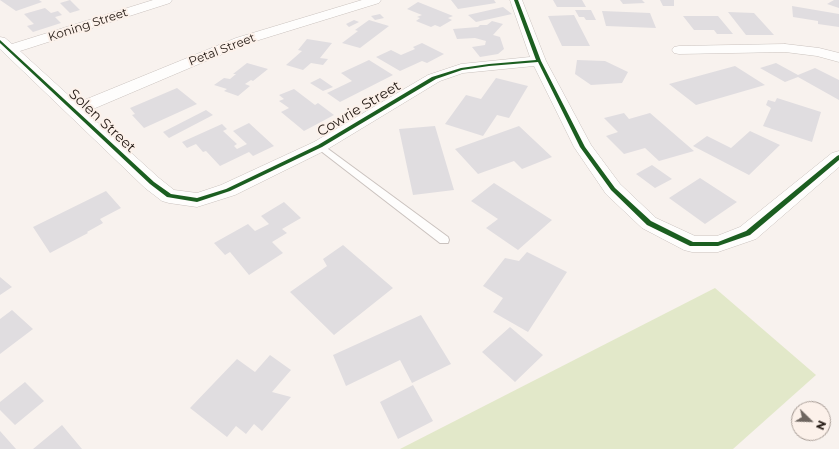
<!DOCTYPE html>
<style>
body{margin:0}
#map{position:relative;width:839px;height:449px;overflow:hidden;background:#f8f2ee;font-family:Montserrat,sans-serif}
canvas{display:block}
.north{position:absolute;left:791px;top:401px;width:40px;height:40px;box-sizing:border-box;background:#fcf1ea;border:1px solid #a69b94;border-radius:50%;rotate:113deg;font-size:11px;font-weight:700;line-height:16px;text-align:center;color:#241a14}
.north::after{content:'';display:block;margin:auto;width:14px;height:18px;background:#6e6660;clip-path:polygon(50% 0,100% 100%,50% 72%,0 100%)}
</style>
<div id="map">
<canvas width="839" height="449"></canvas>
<div class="north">N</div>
</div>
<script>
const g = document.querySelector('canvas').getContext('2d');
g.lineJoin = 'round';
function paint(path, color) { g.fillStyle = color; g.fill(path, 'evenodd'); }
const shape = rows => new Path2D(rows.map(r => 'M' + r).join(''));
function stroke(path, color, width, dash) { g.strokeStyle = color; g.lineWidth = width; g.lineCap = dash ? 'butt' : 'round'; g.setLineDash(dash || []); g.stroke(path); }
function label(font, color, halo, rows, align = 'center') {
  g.font = font + ' Montserrat,sans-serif'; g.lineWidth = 4; g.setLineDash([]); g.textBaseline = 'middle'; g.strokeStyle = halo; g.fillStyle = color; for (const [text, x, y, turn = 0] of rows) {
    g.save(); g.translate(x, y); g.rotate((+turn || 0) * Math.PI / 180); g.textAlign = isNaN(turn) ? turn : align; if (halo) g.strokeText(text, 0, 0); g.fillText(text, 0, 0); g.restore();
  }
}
const green = shape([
 [715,288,816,375,733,449,400,449]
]);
const building = shape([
 [0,0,39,0,42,2,16,11],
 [70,0,80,10,70,13,60,3],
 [451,0,494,0,496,3,458,9],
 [553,0,582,0,586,7,557,7],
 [620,0,642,0,645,3,623,4],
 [660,0,674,0,674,6,663,6],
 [834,0,839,0,839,8,827,4],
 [418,2,453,16,448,18,452,20,440,27,435,25,431,27,416,21,420,18,417,17,422,15,407,9],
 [792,6,839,14,839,27,818,24,818,21,793,17],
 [503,7,512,14,476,22,468,15],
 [45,8,51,13,58,11,62,15,55,17,61,23,33,32,27,26,34,24,24,14],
 [575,10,591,10,596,20,586,20,584,17,579,17],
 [602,11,650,13,656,28,606,26],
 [728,12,754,13,774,35,746,35],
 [380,14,384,18,375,20,371,16],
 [574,15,590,46,562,46,548,16],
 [683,16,718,16,733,34,717,34,714,30,694,30],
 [354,20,359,22,349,27,346,24],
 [369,20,389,26,360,48,342,43,358,31,355,30],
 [492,21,503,24,493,35,500,37,504,49,498,54,480,57,472,47,485,45,486,41,475,38,457,39,453,29,478,27,480,25,487,25],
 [307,39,332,43,320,58,328,59,323,65,311,63,303,70,286,65,302,51,298,50],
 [422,43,444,54,427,63,422,61,400,71,376,57,391,50,401,55,415,49,413,47],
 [369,60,393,75,340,102,327,93,352,81,341,73],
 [577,60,605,61,628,72,622,83,591,85,575,74],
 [247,63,268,69,253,81,251,80,245,84,250,86,238,96,224,91,227,89,214,85,224,78,230,79,236,74,233,74],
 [776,63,798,75,815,68,839,80,839,100,798,77,785,82,760,68],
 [735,66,765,85,696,105,669,84],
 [320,78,333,87,323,91,310,83],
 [496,78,528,86,509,118,497,115,483,136,445,124,466,95,481,99],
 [177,88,197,104,144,128,132,115,135,114,130,108],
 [294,89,315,105,318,103,334,115,304,131,281,112,289,108,279,101,284,99,279,95],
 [777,98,821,112,812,142,763,126,771,108,766,105,768,100,775,102],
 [206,110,213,115,169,138,163,132],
 [624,113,629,119,650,113,694,151,659,161,645,148,624,154,606,136,618,132,604,118],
 [249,123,274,146,253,156,249,152,220,166,206,151,203,152,196,144,187,148,182,142,222,124,227,129,223,131,237,144,234,146,237,149,247,144,233,131],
 [435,126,454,190,413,195,399,129],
 [519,126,552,157,522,169,514,161,478,174,455,149],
 [750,131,780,145,749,175,693,146,707,136,731,148],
 [652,165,672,179,655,188,636,174],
 [700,178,737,202,705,224,669,198],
 [494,183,552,220,518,250,486,228,498,219,471,201],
 [106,191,121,208,100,219,103,223,87,232,88,233,50,253,33,227],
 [284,202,301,218,282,229,287,233,272,242,283,253,249,275,230,252,225,255,214,243,248,224,255,231,269,224,261,216],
 [343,245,393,288,334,335,290,292,327,266,323,259],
 [527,252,567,272,528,332,493,312,503,298,483,286,505,258,519,261],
 [0,277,12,287,0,295],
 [12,310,33,329,0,354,0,319],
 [421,315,451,364,412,383,400,360,346,386,333,355],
 [510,327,543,355,515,382,482,352],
 [270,355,291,370,272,392,291,397,262,431,254,424,246,434,236,426,227,437,190,408,237,359,255,372],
 [25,382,44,401,15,425,0,410,0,402],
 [413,385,433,421,398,439,380,402],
 [62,425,82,449,33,449],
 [0,431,16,449,0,449]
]);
const service = shape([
 [320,143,448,237,449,240,448,243,440,243,317,148,316,146,320,143]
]);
const minor = shape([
 [153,0,172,0,170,3,20,51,77,103,236,38,362,0,381,0,379,3,246,44,86,112,159,178,174,190,197,193,221,185,314,142,428,75,461,64,530,57,510,0,522,0,546,61,591,145,620,184,656,218,695,236,717,236,740,227,832,153,839,151,839,167,756,239,718,252,692,252,684,250,642,228,606,194,574,147,534,66,463,73,440,81,326,150,235,195,197,207,169,203,162,201,145,188,0,49,0,37,5,38,12,44,153,0],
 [785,44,819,48,839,53,839,62,817,56,785,52,679,54,674,53,672,50,674,47,679,46,785,44]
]);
const cycleway = shape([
 [514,0,518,0,541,61,585,147,615,188,651,221,693,242,718,242,746,231,837,156,839,155,839,160,750,235,718,246,690,246,647,225,611,190,580,147,538,62,489,66,462,70,436,79,322,147,230,191,197,202,167,197,150,184,0,43,0,40,154,182,171,194,197,198,226,189,318,145,432,77,461,68,489,64,536,60,514,0]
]);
const farStreetnames = [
 ["Koning Street",88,25,-18],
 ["Petal Street",222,50,-21]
];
const streetNames = [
 ["Cowrie Street",359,109,-31],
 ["Solen Street",102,121,43]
];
paint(green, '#e2e8c9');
paint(building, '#e0dde0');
stroke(service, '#cac2be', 2);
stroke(minor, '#cac2be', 1);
paint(service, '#fefdfc');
paint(minor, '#fefdfc');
paint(cycleway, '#1b5e20');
label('12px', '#241a14', '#fcf1ea', farStreetnames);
label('14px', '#241a14', '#fcf1ea', streetNames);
</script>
